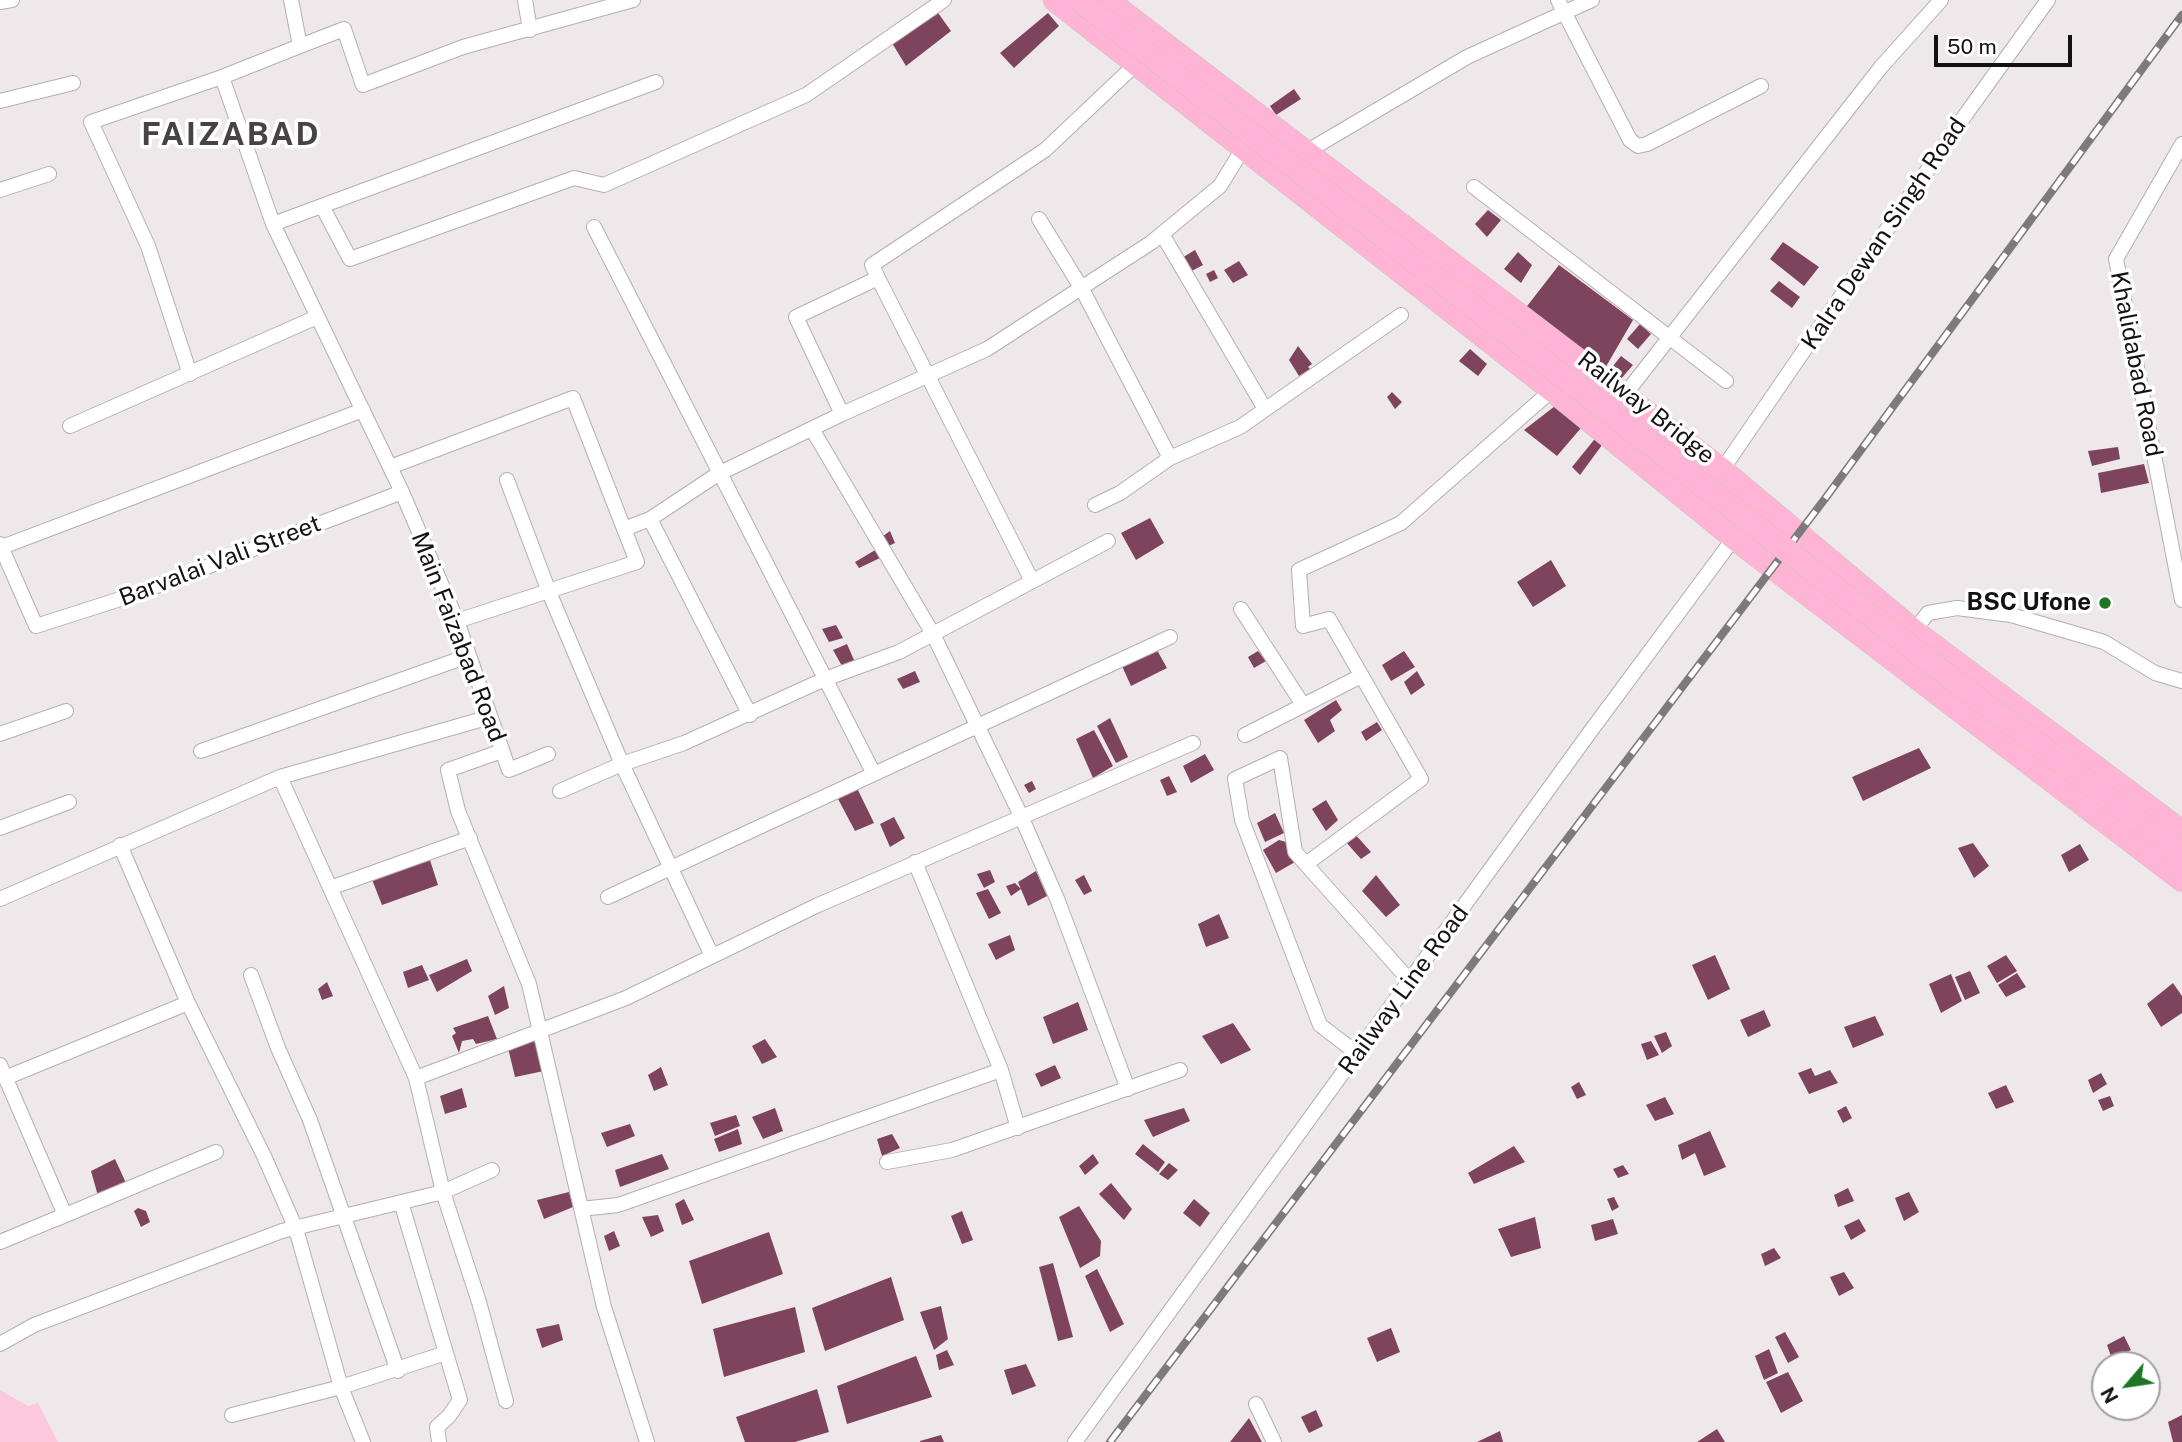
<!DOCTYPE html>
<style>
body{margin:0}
#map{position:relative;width:2182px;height:1442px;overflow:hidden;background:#efe8eb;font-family:"Public Sans",sans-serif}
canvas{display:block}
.north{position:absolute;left:2091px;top:1351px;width:70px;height:70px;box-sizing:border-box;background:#fff;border:2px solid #a1a0a0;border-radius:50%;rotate:241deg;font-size:19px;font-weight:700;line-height:28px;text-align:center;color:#131112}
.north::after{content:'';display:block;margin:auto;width:24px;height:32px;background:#1f7622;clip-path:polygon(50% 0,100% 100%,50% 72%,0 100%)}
.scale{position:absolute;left:1934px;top:35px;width:138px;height:32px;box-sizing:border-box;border:4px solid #131112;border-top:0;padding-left:9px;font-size:21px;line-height:24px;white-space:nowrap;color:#131112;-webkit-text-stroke:5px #fff;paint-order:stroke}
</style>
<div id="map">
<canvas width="2182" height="1442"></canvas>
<div class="north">N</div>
<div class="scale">50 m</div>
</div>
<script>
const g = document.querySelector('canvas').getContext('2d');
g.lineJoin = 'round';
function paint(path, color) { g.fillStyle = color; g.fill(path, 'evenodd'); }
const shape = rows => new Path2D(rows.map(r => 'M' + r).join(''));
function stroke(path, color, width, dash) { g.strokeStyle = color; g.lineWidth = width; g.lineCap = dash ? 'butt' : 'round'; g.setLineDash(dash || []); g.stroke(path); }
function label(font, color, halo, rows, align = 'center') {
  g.font = font + ' "Public Sans",sans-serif'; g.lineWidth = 7; g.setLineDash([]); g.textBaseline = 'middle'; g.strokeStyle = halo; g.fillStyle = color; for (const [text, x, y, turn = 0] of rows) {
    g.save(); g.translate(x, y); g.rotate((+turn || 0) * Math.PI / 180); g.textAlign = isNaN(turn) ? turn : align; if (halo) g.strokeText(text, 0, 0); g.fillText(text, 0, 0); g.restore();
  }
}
const green = shape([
 [0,1390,28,1406,38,1403,58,1442,0,1442]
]);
const building = shape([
 [936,10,951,31,906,66,892,43],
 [1048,13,1059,26,1014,68,1000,53],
 [1294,89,1301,99,1276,115,1270,106],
 [1488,210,1501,220,1487,237,1475,224],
 [1783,242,1819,267,1804,286,1770,259],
 [1195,250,1203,265,1188,273,1180,259],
 [1518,252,1532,265,1521,283,1504,269],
 [1239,261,1248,275,1233,283,1224,270],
 [1559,265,1633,320,1604,370,1524,310],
 [1214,270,1218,278,1210,282,1206,274],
 [1779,281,1800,297,1792,308,1770,291],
 [1640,324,1651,334,1638,349,1627,339],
 [1298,346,1312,364,1308,367,1310,369,1299,376,1289,360],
 [1470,349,1487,364,1478,376,1459,361],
 [1621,356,1633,365,1620,380,1609,371],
 [1392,392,1402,402,1395,409,1387,397],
 [1555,406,1581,428,1557,456,1524,430],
 [1598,435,1605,441,1580,475,1572,467],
 [2118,447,2120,459,2092,466,2088,451],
 [2144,464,2149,483,2101,493,2098,473],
 [1150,518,1164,543,1136,560,1121,533],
 [890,531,895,543,884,548,879,539],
 [877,549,882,557,859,568,855,562],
 [1551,560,1566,586,1533,607,1517,582],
 [836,625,843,638,829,642,822,629],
 [847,644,854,660,842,666,833,650],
 [1157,650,1167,668,1131,686,1122,666],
 [1258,651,1266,661,1254,668,1248,657],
 [1404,651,1415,667,1391,681,1382,665],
 [915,671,920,682,903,689,897,679],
 [1417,671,1425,685,1411,695,1404,682],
 [1336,700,1342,710,1330,720,1335,731,1318,743,1304,720],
 [1110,718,1128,757,1116,763,1097,726],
 [1377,722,1382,730,1366,741,1361,732],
 [1094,730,1113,766,1093,778,1076,739],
 [1919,748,1931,768,1863,801,1852,777],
 [1205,754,1214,770,1191,783,1183,766],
 [1169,776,1177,792,1167,796,1160,780],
 [1032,781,1036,789,1029,793,1024,785],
 [857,788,874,823,855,831,837,797],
 [1326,800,1338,820,1326,831,1312,809],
 [1275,813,1284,833,1265,842,1257,823],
 [894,817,905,838,890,847,880,824],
 [1354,833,1371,852,1361,859,1345,841],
 [1279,840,1286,842,1295,862,1276,873,1263,850],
 [1973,843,1989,866,1974,878,1958,848],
 [2080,844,2089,860,2069,872,2061,855],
 [429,857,438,885,382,905,371,877],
 [990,870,995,882,984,888,977,874],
 [1036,871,1047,896,1028,906,1018,882],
 [1084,875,1092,891,1084,895,1075,880],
 [1376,875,1400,905,1386,917,1362,891],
 [1015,883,1021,889,1011,896,1006,886],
 [988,889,1001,913,989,919,976,893],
 [1219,914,1229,938,1206,947,1198,924],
 [1010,935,1015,950,996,960,988,944],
 [1715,955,1730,989,1708,1000,1692,965],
 [2006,955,2017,971,1997,983,1987,966],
 [467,959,472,971,437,992,429,975],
 [422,965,429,980,408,988,403,972],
 [1970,971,1980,993,1965,1000,1955,977],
 [2017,973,2026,987,2006,997,1998,985],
 [1951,974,1962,1001,1941,1013,1929,984],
 [327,982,333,996,322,1000,318,989],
 [2173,983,2182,996,2182,1013,2161,1027,2147,1004],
 [504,986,509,1008,495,1015,488,996],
 [1078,1002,1088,1030,1053,1044,1043,1017],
 [1764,1010,1771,1026,1748,1037,1740,1020],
 [488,1016,497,1039,476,1044,473,1039,462,1041,459,1053,452,1036,456,1033,453,1028],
 [1875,1016,1884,1035,1853,1048,1844,1027],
 [1233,1023,1251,1050,1221,1064,1202,1036],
 [1666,1032,1672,1046,1662,1053,1654,1036],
 [536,1039,544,1071,515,1077,508,1048],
 [765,1039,777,1057,762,1064,752,1046],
 [1651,1041,1659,1055,1647,1060,1641,1044],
 [1055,1065,1061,1078,1041,1087,1035,1074],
 [661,1067,668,1085,654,1091,648,1075],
 [1811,1068,1815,1076,1830,1070,1838,1083,1809,1094,1798,1073],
 [2101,1073,2107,1084,2093,1093,2088,1080],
 [1579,1082,1586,1095,1577,1099,1571,1087],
 [2006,1085,2014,1102,1996,1109,1988,1093],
 [462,1088,467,1107,445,1114,440,1096],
 [2110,1096,2114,1106,2103,1111,2098,1100],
 [1665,1097,1674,1114,1655,1121,1646,1105],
 [1846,1106,1852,1118,1843,1123,1837,1111],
 [775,1108,783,1131,763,1139,752,1117],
 [1184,1108,1190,1121,1153,1137,1144,1120],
 [736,1115,740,1126,715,1136,710,1123],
 [630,1124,635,1136,607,1147,601,1133],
 [738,1129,742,1144,719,1152,714,1139],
 [1710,1131,1726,1167,1704,1176,1695,1153,1682,1160,1678,1145],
 [892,1134,900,1148,882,1156,877,1139],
 [1143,1144,1165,1162,1158,1172,1135,1154],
 [1514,1146,1525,1162,1474,1184,1468,1173],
 [662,1154,669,1169,620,1187,615,1170],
 [1093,1154,1099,1163,1085,1175,1079,1166],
 [115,1159,126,1183,98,1196,91,1171],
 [1169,1163,1178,1170,1168,1180,1159,1174],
 [1623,1165,1629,1174,1618,1178,1613,1169],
 [1111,1183,1132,1209,1124,1220,1099,1194],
 [1848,1188,1854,1201,1838,1207,1834,1195],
 [569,1192,573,1207,544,1219,537,1200],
 [1909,1192,1919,1212,1904,1221,1895,1198],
 [1614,1197,1619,1207,1612,1211,1607,1199],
 [684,1199,694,1220,682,1225,675,1204],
 [1194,1199,1210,1213,1200,1227,1183,1213],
 [1079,1206,1101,1241,1100,1256,1080,1268,1059,1217],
 [138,1208,146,1211,150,1222,141,1227,134,1211],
 [962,1211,973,1240,962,1244,951,1216],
 [658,1215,664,1231,651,1237,642,1217],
 [1535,1217,1541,1248,1511,1257,1498,1229],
 [1613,1219,1618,1234,1595,1241,1591,1225],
 [1859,1219,1866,1231,1851,1240,1844,1226],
 [614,1231,620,1246,609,1251,604,1236],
 [769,1232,783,1274,702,1304,689,1261],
 [1774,1248,1781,1258,1765,1266,1761,1254],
 [1053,1263,1073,1337,1058,1341,1039,1267],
 [1097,1269,1124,1324,1110,1332,1085,1276],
 [1844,1272,1854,1288,1839,1296,1830,1277],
 [891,1277,904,1320,825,1351,812,1308],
 [941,1306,948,1339,934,1350,920,1312],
 [795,1307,805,1352,724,1377,713,1329],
 [559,1324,563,1340,542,1348,536,1329],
 [1391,1328,1400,1352,1377,1362,1367,1338],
 [1785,1332,1799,1357,1788,1363,1775,1337],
 [2124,1336,2131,1350,2112,1359,2107,1345],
 [1769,1349,1778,1373,1764,1380,1755,1356],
 [947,1350,954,1365,939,1370,936,1355],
 [916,1356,932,1397,847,1424,837,1386],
 [1026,1364,1036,1386,1012,1395,1004,1370],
 [1788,1372,1803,1401,1781,1413,1766,1382],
 [817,1389,829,1432,795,1442,745,1442,736,1417],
 [1316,1410,1323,1426,1309,1433,1301,1417],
 [2182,1415,2182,1442,2173,1442,2168,1422],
 [1249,1418,1262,1442,1230,1442],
 [1717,1429,1725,1442,1697,1442],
 [1500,1431,1503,1442,1477,1442],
 [941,1435,944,1442,920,1442,920,1441]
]);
const street = shape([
 [291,0,300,46,222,77,273,224,402,492,457,621,509,770,548,754],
 [525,0,530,30],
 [1558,0,1630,140,1638,146,1647,144,1761,86],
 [0,2,12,0],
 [300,46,344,29,363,85,463,47,633,0],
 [0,101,73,83],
 [2182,144,2116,259,2182,600],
 [1306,152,1467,57,1592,0],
 [1474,187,1726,381],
 [0,190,49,174],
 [322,206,350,259,574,178,604,185,806,95,944,0],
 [1039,219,1082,289,1170,458],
 [273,224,656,82],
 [594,227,874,774],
 [1162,234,1265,409],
 [878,278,872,265,1045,150,1136,64],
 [190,374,148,246,91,122,222,77],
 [1623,397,1881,67,1941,0],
 [842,414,796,317,878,278,1032,581],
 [70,426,317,317],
 [812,429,933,634,1021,816,1058,901,1128,1089],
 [390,467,573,398,637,562,457,621],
 [1722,470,1966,114,2048,0],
 [507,480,549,592,622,764,712,956],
 [1095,505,1120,493,1170,458,1240,427,1401,315],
 [650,519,750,715],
 [624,529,650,519,718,474,842,414,987,349,1152,242,1220,186,1244,147],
 [0,544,36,626,136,594,402,492],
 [2,547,363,410],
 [1241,609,1303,705],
 [1914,631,1928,613,1957,608,2011,615,2104,642,2155,673,2182,681],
 [0,734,66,711],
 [1245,735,1361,676],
 [201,751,468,656],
 [502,751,448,770,458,811,529,984,604,1307,647,1442],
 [280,777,416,1078,443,1192,479,1302,506,1401],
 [560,791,622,764,684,743,825,679,899,652,1108,541],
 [0,828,69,802],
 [120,845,188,1003,264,1156,296,1229,341,1387,363,1442],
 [915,862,1001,1070,1018,1128],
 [1306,864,1421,779,1329,619,1303,626,1299,570,1401,523,1552,390],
 [330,888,470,838],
 [608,897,1170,637],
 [0,899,280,777,490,717],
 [251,975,278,1048,310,1120,398,1371],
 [1358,1054,1320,1025,1242,820,1235,779,1280,758,1295,852,1410,981],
 [0,1065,65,1215,0,1242],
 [5,1078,188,1003],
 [416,1078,626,998,818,905,1193,743],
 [887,1162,952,1150,1180,1070],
 [401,1202,460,1400,449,1416,437,1427,439,1442],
 [581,1209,618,1205,1001,1070],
 [56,1219,216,1152],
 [0,1344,34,1325,282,1231,443,1192,492,1170],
 [1256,1404,1274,1442],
 [232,1415,341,1387,446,1353],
 [1075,1442,1590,732,1734,538]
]);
const primary = shape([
 [1055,0,1552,390,1734,538,2182,880],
 [1107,0,1722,470,1914,631,2182,832]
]);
const rail = shape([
 [1110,1442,1827,496,2182,15]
]);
const primaryBridge = shape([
 [1079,0,1947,675,2182,854]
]);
const markers = [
 [2105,603,7,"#1f7622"]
];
const streetNames = [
 ["Kalra Dewan Singh Road",1884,234,-56],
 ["Khalidabad Road",2136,364,79],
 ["Railway Bridge",1646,408,38],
 ["Barvalai Vali Street",220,561,-21],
 ["Main Faizabad Road",458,637,69],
 ["Railway Line Road",1404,990,-54]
];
const poiNames = [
 ["BSC Ufone",2091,603]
];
const districtNames = [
 ["FAIZABAD",231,135]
];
paint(green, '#fdc7dc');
paint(building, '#7e435d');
stroke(street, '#b5aeb1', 16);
stroke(primary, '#c6c6c6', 24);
stroke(street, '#fff', 14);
stroke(primary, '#ffb4d6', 23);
stroke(rail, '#7e7a7c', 8);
stroke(rail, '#fff', 5, [16]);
stroke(primaryBridge, '#c6c6c6', 24, []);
stroke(primaryBridge, '#ffb4d6', 23);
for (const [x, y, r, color] of markers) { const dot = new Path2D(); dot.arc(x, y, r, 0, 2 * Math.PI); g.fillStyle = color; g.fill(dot); stroke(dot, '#fff', 2.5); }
label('24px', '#131112', '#fff', streetNames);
label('bold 24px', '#131112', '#fff', poiNames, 'right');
g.letterSpacing = '2px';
label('bold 32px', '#484244', '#fff', districtNames);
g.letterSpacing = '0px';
</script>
